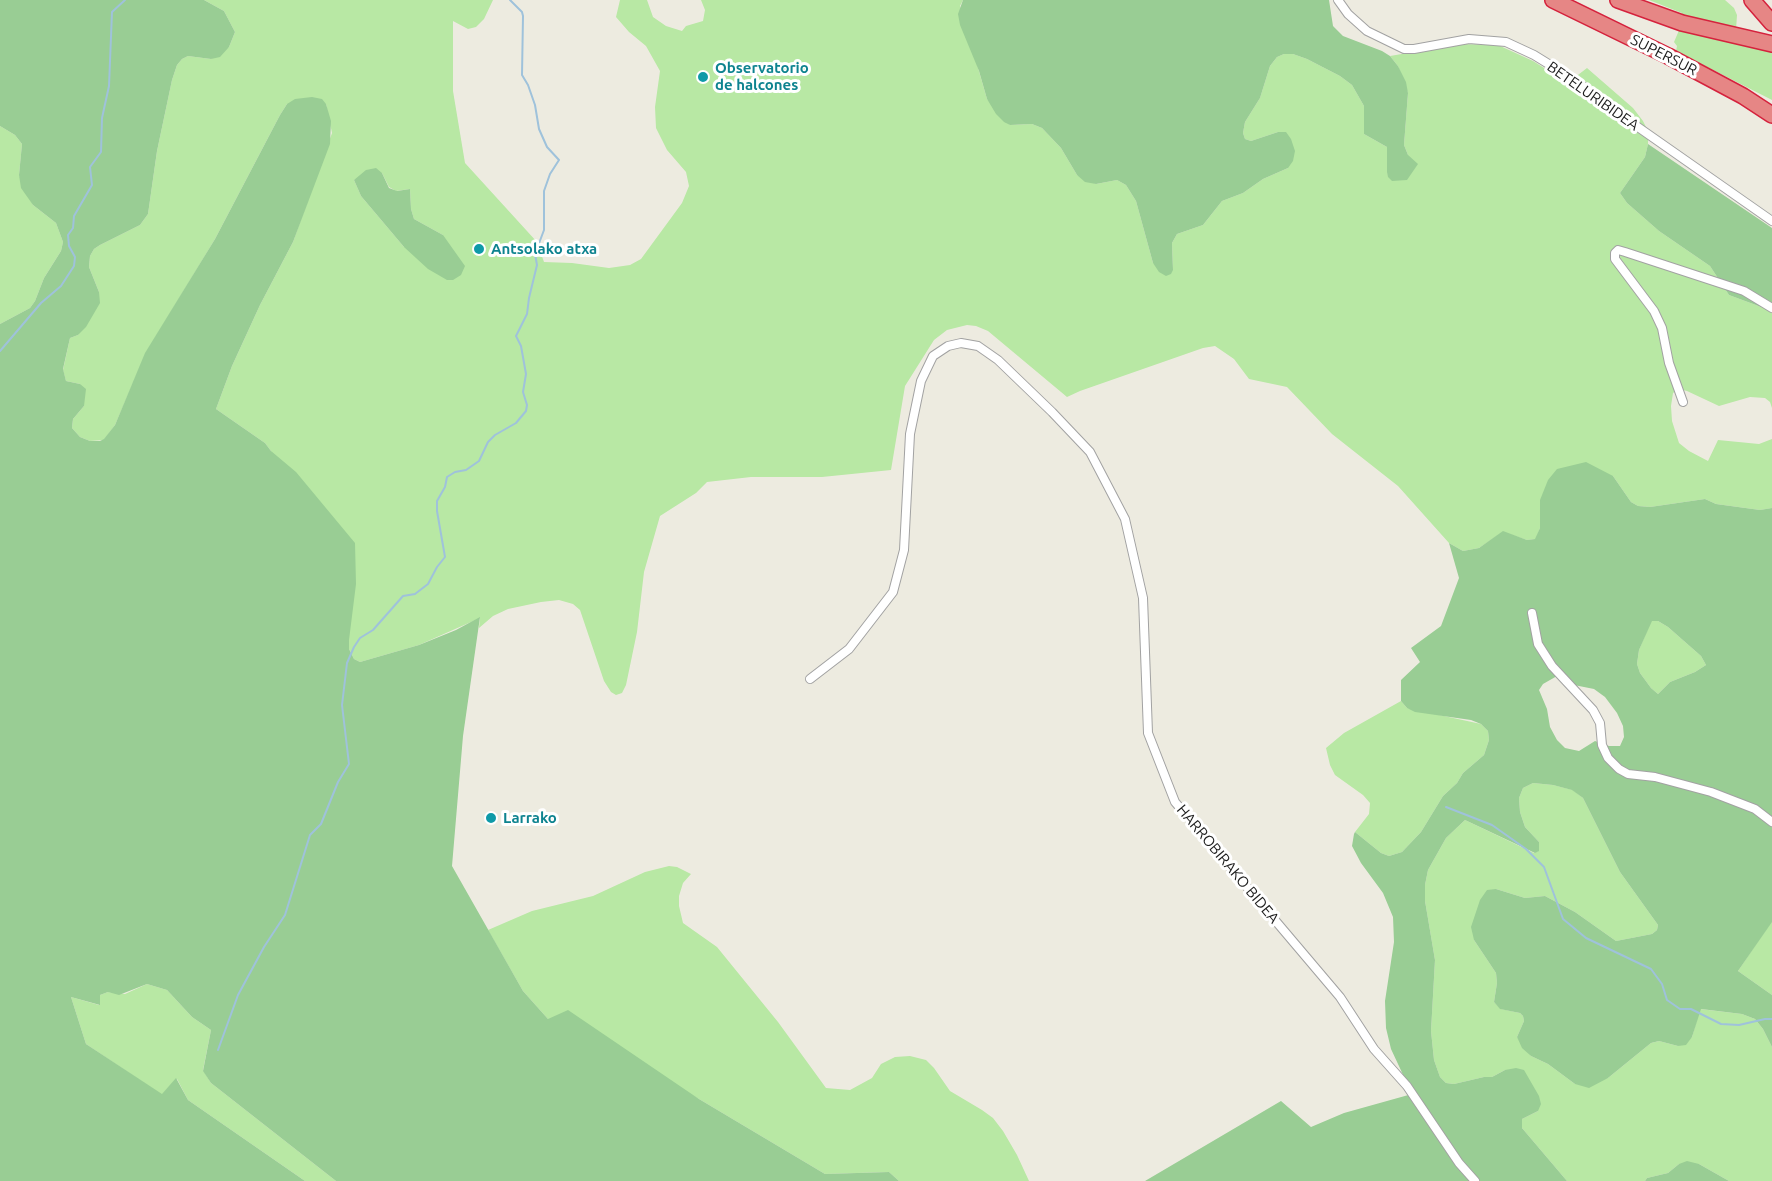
<!DOCTYPE html>
<style>
body{margin:0}
canvas{display:block;background:#edebe0}
</style>
<canvas width="1772" height="1181"></canvas>
<script>
const g = document.querySelector('canvas').getContext('2d');
g.lineJoin = 'round';
function paint(path, color) { g.fillStyle = color; g.fill(path, 'evenodd'); }
const shape = rows => new Path2D(rows.map(r => 'M' + r).join(''));
function stroke(path, color, width, dash) { g.strokeStyle = color; g.lineWidth = width; g.lineCap = dash ? 'butt' : 'round'; g.setLineDash(dash || []); g.stroke(path); }
function label(font, color, halo, rows, align = 'center') {
  g.font = font + ' Ubuntu,sans-serif'; g.lineWidth = 6; g.setLineDash([]); g.textBaseline = 'middle'; g.strokeStyle = halo; g.fillStyle = color; for (const [text, x, y, turn = 0] of rows) {
    g.save(); g.translate(x, y); g.rotate((+turn || 0) * Math.PI / 180); g.textAlign = isNaN(turn) ? turn : align; if (halo) g.strokeText(text, 0, 0); g.fillText(text, 0, 0); g.restore();
  }
}
const grass = shape([
 [204,0,493,0,484,19,476,27,468,29,453,21,453,91,465,163,537,242,544,262,572,263,609,268,630,265,641,259,682,203,689,186,686,172,667,150,656,128,655,107,660,71,646,46,629,32,616,17,620,0,647,0,653,17,666,26,682,31,686,26,703,21,705,10,701,0,963,0,960,6,987,99,1010,125,1032,124,1042,128,1061,148,1077,175,1096,184,1117,180,1126,185,1136,201,1153,263,1173,270,1172,243,1177,234,1203,225,1222,201,1243,193,1263,179,1288,168,1278,132,1251,141,1245,139,1243,133,1245,122,1260,98,1270,66,1277,57,1284,54,1293,54,1307,59,1340,76,1352,85,1364,106,1364,134,1387,147,1388,177,1408,155,1404,145,1408,93,1398,66,1390,56,1460,44,1498,45,1533,61,1560,78,1574,78,1587,68,1633,108,1643,121,1648,131,1648,144,1645,157,1620,193,1627,203,1659,231,1710,266,1729,295,1772,311,1772,408,1770,402,1765,398,1750,397,1719,406,1687,391,1679,389,1673,393,1671,406,1672,421,1679,443,1689,451,1708,461,1718,440,1759,444,1772,439,1772,508,1760,510,1716,504,1705,499,1650,507,1638,506,1631,502,1613,476,1540,500,1540,528,1536,539,1527,540,1503,532,1479,548,1463,551,1449,543,1398,486,1332,434,1287,387,1249,379,1234,359,1215,346,1203,348,1080,391,1067,397,988,331,976,326,967,325,947,330,934,340,905,386,891,470,822,477,751,477,707,482,696,493,660,516,644,572,637,632,626,685,622,693,616,695,611,692,604,681,580,610,573,604,559,600,541,602,508,609,493,616,479,628,480,618,419,645,360,662,354,659,349,649,349,640,271,451,265,443,216,409,232,366,260,305,293,242,332,133,326,104,287,104,280,115,215,239,146,353,115,425,104,440,90,441,80,437,72,428,73,419,84,406,80,384,66,381,63,370,70,338,78,335,99,292,89,267,90,256,94,249,100,245,140,225,148,214,157,151,172,80,177,65,182,59,188,56,211,59,229,47,235,32,224,11],
 [382,173,389,187,396,191,410,189,411,209,414,219,443,235,404,247,361,196,354,180],
 [1649,0,1725,0,1734,8,1737,15,1736,30,1772,49,1772,100,1676,51,1677,46,1674,42,1680,28,1682,13],
 [0,126,15,135,22,144,19,175,33,205,56,223,63,242,61,251,44,278,35,301,30,308,0,324],
 [1651,621,1658,621,1668,627,1701,656,1706,665,1695,672,1670,682,1658,694,1651,688,1640,673,1637,664,1639,650],
 [1401,701,1407,708,1481,724,1488,731,1489,740,1484,755,1463,773,1457,783,1443,796,1421,832,1402,852,1389,856,1381,853,1355,832,1369,814,1370,803,1363,795,1335,775,1330,765,1326,748,1344,733],
 [1533,783,1553,785,1573,790,1583,798,1620,872,1658,925,1657,930,1652,934,1616,941,1575,912,1545,896,1525,898,1496,889,1474,940,1496,973,1497,983,1494,1002,1501,1009,1520,1013,1523,1016,1524,1021,1517,1037,1531,1056,1548,1064,1575,1084,1608,1078,1651,1043,1659,1041,1678,1046,1692,1037,1700,1009,1742,1014,1755,1019,1763,1029,1772,1047,1772,1181,1729,1181,1699,1164,1679,1164,1668,1173,1647,1178,1645,1181,1567,1181,1522,1128,1522,1119,1538,1111,1505,1070,1492,1077,1484,1077,1454,1084,1446,1083,1440,1077,1434,1060,1431,1031,1435,960,1425,901,1425,885,1428,870,1446,838,1465,820,1534,853,1538,851,1539,842,1525,827,1520,812,1519,798,1523,788],
 [669,866,677,867,691,874,683,883,679,896,679,906,683,923,717,947,778,1022,826,1088,850,1090,872,1078,881,1064,895,1057,910,1056,926,1060,934,1068,950,1091,982,1110,993,1118,1003,1131,1017,1155,1029,1181,899,1181,889,1172,825,1174,699,1099,548,1019,523,991,488,930,532,911,593,896,645,872],
 [1771,922,1772,922,1772,995,1738,971],
 [147,984,167,990,192,1017,211,1030,203,1070,211,1083,336,1181,305,1181,188,1100,177,1079,162,1095,86,1044,71,997,99,1005,100,995,108,992,125,994]
]);
const forest = shape([
 [0,0,204,0,224,11,235,32,229,47,220,57,211,59,188,56,182,59,177,65,172,80,157,151,148,214,140,225,100,245,94,249,90,256,89,267,99,292,100,303,86,327,78,335,70,338,63,369,66,381,80,384,86,389,84,406,73,419,72,428,80,437,90,441,100,441,104,439,115,425,145,353,215,239,280,115,287,104,295,99,312,97,322,99,326,104,331,121,330,144,293,242,260,305,232,366,216,409,265,443,271,451,296,472,355,543,356,584,349,640,349,649,354,659,360,662,419,645,456,630,480,617,463,736,452,866,523,991,548,1019,568,1010,699,1099,825,1174,889,1172,899,1181,336,1181,211,1083,203,1071,211,1030,192,1017,167,990,147,984,119,995,108,992,100,995,100,1005,71,997,86,1044,162,1094,176,1078,188,1100,305,1181,0,1181,0,324,30,308,35,301,44,278,61,251,63,242,56,223,33,205,21,188,19,175,22,144,15,135,0,126],
 [963,0,1329,0,1333,26,1343,36,1382,51,1390,56,1398,66,1406,82,1408,93,1404,145,1408,155,1418,164,1407,180,1392,181,1388,177,1387,172,1387,147,1364,134,1364,106,1352,85,1340,76,1307,59,1293,54,1284,54,1277,57,1270,66,1260,98,1245,122,1243,133,1245,139,1251,141,1278,132,1286,132,1291,139,1295,151,1293,161,1288,168,1263,179,1243,193,1222,201,1203,225,1177,234,1172,243,1173,270,1171,274,1166,276,1159,272,1153,263,1136,201,1126,185,1117,180,1096,184,1085,182,1077,175,1061,148,1042,128,1032,124,1010,125,1004,122,996,114,987,99,979,71,960,25,958,14],
 [1648,144,1772,228,1772,311,1729,295,1710,266,1659,231,1627,203,1620,193,1645,157],
 [376,168,382,173,389,188,397,191,410,189,411,209,414,219,443,235,465,266,461,275,453,280,447,280,428,269,404,247,361,196,354,180,366,170],
 [1586,462,1613,476,1631,502,1638,506,1650,507,1705,499,1716,504,1760,510,1772,508,1772,922,1738,971,1772,995,1772,1047,1763,1029,1755,1019,1742,1014,1701,1009,1692,1037,1686,1045,1678,1046,1659,1041,1651,1043,1608,1078,1589,1088,1575,1084,1548,1064,1531,1056,1522,1048,1517,1037,1524,1021,1523,1016,1520,1013,1500,1009,1494,1002,1497,983,1496,973,1474,940,1471,927,1480,900,1487,890,1496,889,1525,898,1545,896,1575,912,1616,941,1652,934,1657,930,1658,925,1620,872,1583,798,1572,790,1553,785,1533,783,1523,788,1519,798,1520,812,1525,827,1539,842,1539,851,1535,853,1465,820,1446,838,1428,870,1425,885,1425,901,1435,960,1431,1031,1434,1060,1440,1077,1446,1083,1454,1084,1484,1077,1492,1077,1505,1070,1516,1068,1524,1070,1539,1096,1541,1104,1538,1111,1522,1119,1522,1128,1567,1181,1145,1181,1281,1101,1311,1127,1344,1113,1412,1094,1391,1049,1386,1028,1385,1001,1394,942,1393,917,1383,893,1361,863,1352,846,1354,834,1355,832,1381,853,1389,856,1402,852,1421,832,1443,796,1457,783,1463,773,1484,755,1489,740,1488,731,1481,724,1471,720,1415,712,1407,708,1401,701,1401,680,1420,662,1411,648,1441,626,1459,578,1449,543,1463,551,1479,548,1503,531,1527,540,1535,539,1540,528,1540,500,1548,480,1557,469],
 [1652,621,1658,621,1668,627,1701,656,1706,665,1695,672,1670,682,1658,694,1651,688,1640,673,1637,664,1639,650],
 [1557,676,1574,685,1594,689,1605,697,1617,713,1623,726,1624,737,1620,746,1609,746,1595,741,1579,751,1565,748,1557,740,1550,727,1547,709,1539,690,1543,684],
 [1687,1161,1699,1164,1729,1181,1645,1181,1647,1178,1668,1173,1679,1164]
]);
const stream = shape([
 [0,351,41,303,61,286,74,266,75,257,69,246,68,235,73,228,74,216,92,185,90,167,101,152,102,118,109,86,112,12,125,0],
 [1446,807,1492,825,1526,849,1544,867,1563,919,1586,938,1651,969,1662,984,1667,1000,1680,1009,1691,1009,1721,1024,1739,1025,1765,1019,1772,1019],
 [218,1050,238,995,264,947,285,915,310,835,321,824,338,782,349,764,342,705,347,663,354,647,360,638,373,630,403,596,415,594,428,584,437,567,445,557,437,511,437,501,445,487,447,477,455,472,466,470,479,461,488,442,495,435,516,423,526,411,527,405,523,392,526,374,521,346,516,336,527,314,529,298,537,265,535,254,544,230,544,191,550,174,559,160,547,147,539,129,535,105,528,85,522,75,523,16,522,12,510,0]
]);
const street = shape([
 [1338,0,1348,14,1367,31,1404,49,1414,49,1469,39,1506,42,1534,55,1576,81,1635,125,1772,221],
 [1683,402,1669,363,1662,328,1654,311,1615,259,1615,253,1618,250,1625,252,1744,291,1772,308],
 [1532,613,1538,644,1552,666,1593,710,1600,723,1602,745,1608,758,1619,769,1628,774,1655,777,1711,792,1755,809,1772,822],
 [810,679,849,649,893,592,904,550,910,434,921,381,933,356,948,346,961,343,978,346,998,360,1052,412,1090,452,1125,519,1143,598,1148,733,1175,802,1340,997,1374,1049,1407,1086,1459,1163,1475,1181]
]);
const highway = shape([
 [1553,0,1668,56,1743,96,1772,115],
 [1618,0,1682,23,1772,44],
 [1752,0,1772,23]
]);
const markers = [
 [703,77,6,"#0f9aa8"],
 [479,249,6,"#0f9aa8"],
 [491,818,6,"#0f9aa8"]
];
const streetNames = [
 ["SUPERSUR",1664,55,27],
 ["BETELURIBIDEA",1593,96,35],
 ["HARROBIRAKO BIDEA",1228,864,50]
];
const cultureNames = [
 ["Observatorio",715,68],
 ["de halcones",715,85],
 ["Antsolako atxa",491,249],
 ["Larrako",503,818]
];
paint(grass, '#b8e8a4');
paint(forest, '#99cd94');
stroke(stream, '#9fc2db', 2);
stroke(street, '#a2a2a2', 10);
stroke(highway, '#d5223d', 18);
stroke(street, '#fff', 8);
stroke(highway, '#e68685', 15);
for (const [x, y, r, color] of markers) { const dot = new Path2D(); dot.arc(x, y, r, 0, 2 * Math.PI); g.fillStyle = color; g.fill(dot); stroke(dot, '#fff', 2); }
label('15px', '#1b1b1b', '#fff', streetNames);
label('bold 15px', '#0d838f', '#fff', cultureNames, 'left');
</script>
